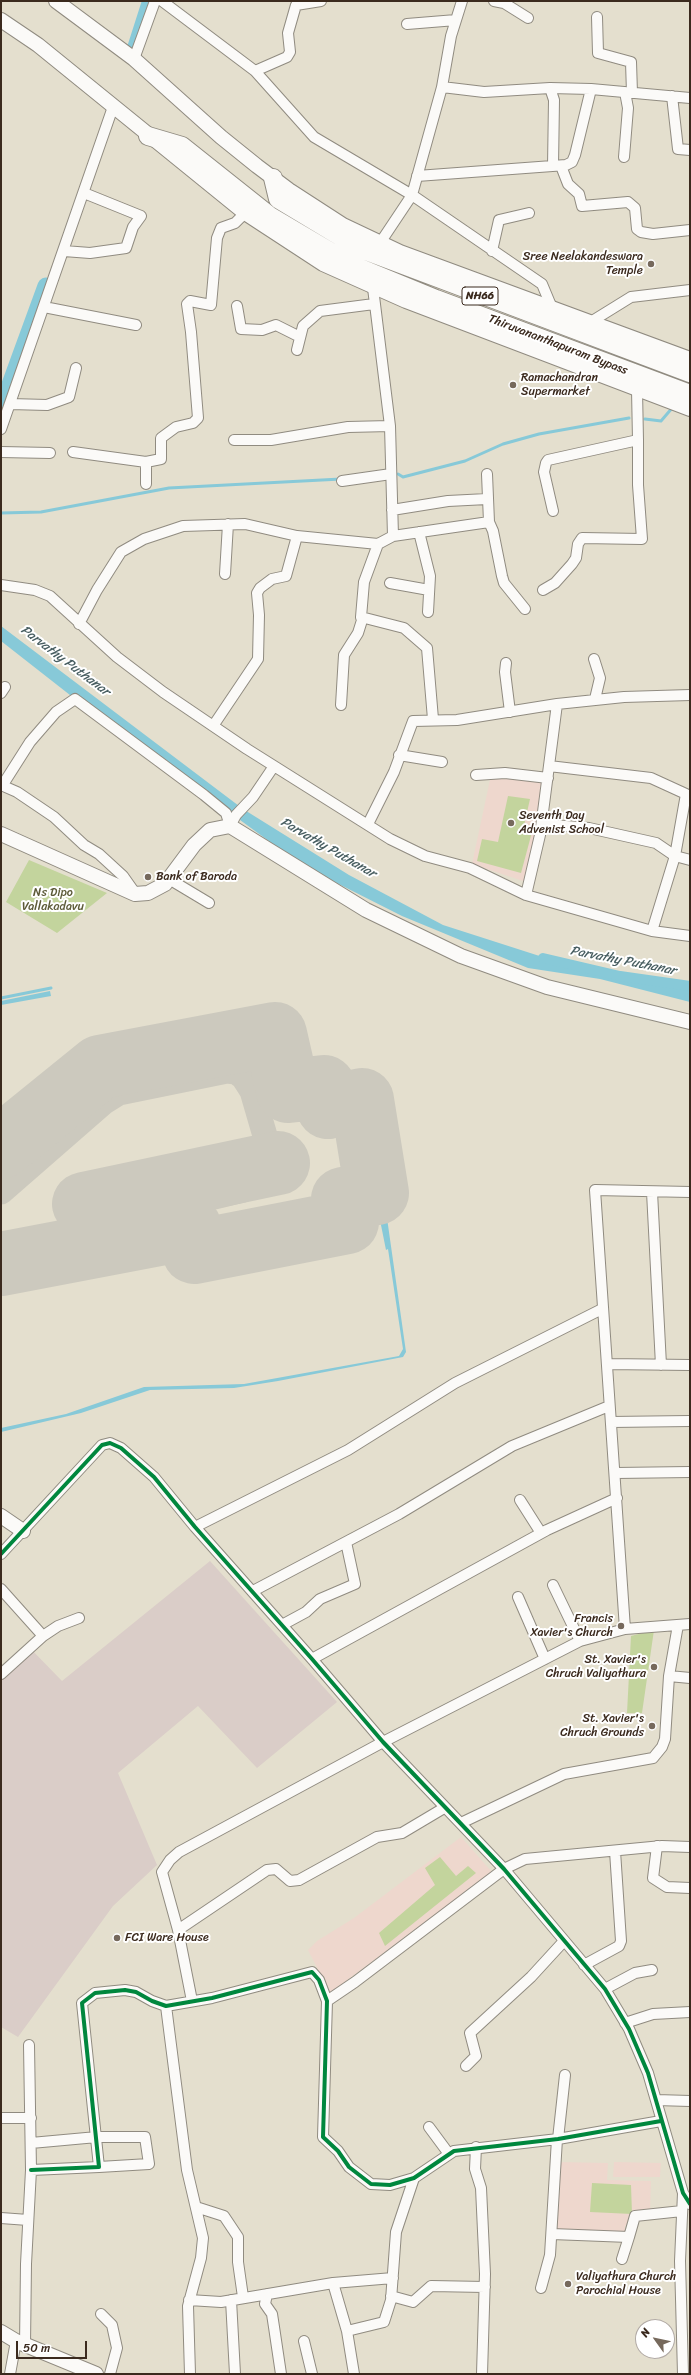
<!DOCTYPE html>
<style>
body{margin:0}
#map{position:relative;width:691px;height:2375px;overflow:hidden;background:#e4dfce;font-family:Sriracha,sans-serif}
canvas{display:block}
.frame{position:absolute;inset:0;border:2px solid #3b2a1e;pointer-events:none}
.north{position:absolute;left:635px;top:2319px;width:40px;height:40px;box-sizing:border-box;background:#fff;border:1px solid #b1aaa5;border-radius:50%;rotate:303deg;font-size:11px;font-weight:700;line-height:16px;text-align:center;color:#3b2a1e}
.north::after{content:'';display:block;margin:auto;width:14px;height:18px;background:#76695c;clip-path:polygon(50% 0,100% 100%,50% 72%,0 100%)}
.scale{position:absolute;left:16px;top:2341px;width:71px;height:18px;box-sizing:border-box;border:2px solid #3b2a1e;border-top:0;padding-left:5px;font-size:12px;line-height:14px;white-space:nowrap;color:#3b2a1e;-webkit-text-stroke:3px #fff;paint-order:stroke}
</style>
<div id="map">
<canvas width="691" height="2375"></canvas>
<div class="frame"></div>
<div class="north">N</div>
<div class="scale">50 m</div>
</div>
<script>
const g = document.querySelector('canvas').getContext('2d');
g.lineJoin = 'round';
function paint(path, color) { g.fillStyle = color; g.fill(path, 'evenodd'); }
const shape = rows => new Path2D(rows.map(r => 'M' + r).join(''));
function stroke(path, color, width, dash) { g.strokeStyle = color; g.lineWidth = width; g.lineCap = dash ? 'butt' : 'round'; g.setLineDash(dash || []); g.stroke(path); }
function label(font, color, halo, rows, align = 'center') {
  g.font = font + ' Sriracha,sans-serif'; g.lineWidth = 4; g.setLineDash([]); g.textBaseline = 'middle'; g.strokeStyle = halo; g.fillStyle = color; for (const [text, x, y, turn = 0] of rows) {
    g.save(); g.translate(x, y); g.rotate((+turn || 0) * Math.PI / 180); g.textAlign = isNaN(turn) ? turn : align; if (halo) g.strokeText(text, 0, 0); g.fillText(text, 0, 0); g.restore();
  }
}
const built = shape([
 [491,775,552,781,526,882,472,864],
 [461,1837,492,1872,330,1993,308,1950,317,1941,354,1918],
 [557,2162,608,2163,607,2180,651,2181,650,2215,625,2226,625,2233,555,2231],
 [614,2162,661,2163,660,2177,613,2177]
]);
const industrial = shape([
 [210,1561,337,1702,257,1768,198,1706,118,1773,157,1865,113,1906,18,2037,1,2027,1,1682,27,1645,62,1681]
]);
const green = shape([
 [508,796,530,799,523,830,532,832,521,873,477,861,482,839,498,842],
 [29,860,107,893,57,933,6,902],
 [654,1630,642,1713,627,1713,631,1636],
 [440,1857,456,1876,468,1866,476,1873,385,1946,379,1933,435,1885,425,1868],
 [592,2183,631,2185,632,2214,590,2212]
]);
const water = shape([
 [1,626,243,809,349,875,443,925,580,969,690,989,690,1002,600,979,528,968,402,916,303,866,84,706,1,641],
 [50,991,51,996,1,1005,1,1001],
 [387,1218,406,1352,403,1357,278,1381,234,1388,150,1390,81,1413,1,1432,1,1428,66,1414,144,1387,244,1384,399,1356,403,1349,388,1249,386,1250,380,1220]
]);
const stream = shape([
 [645,419,661,421,673,407],
 [398,474,403,477,465,461,503,444,539,434,629,418],
 [1,513,41,512,169,488,341,479],
 [1,998,51,988]
]);
const canal = shape([
 [131,51,147,1],
 [543,958,620,976,690,986]
]);
const river = shape([
 [1,409,46,286]
]);
const taxiway = shape([
 [1,1192,103,1103,119,1093,227,1071,236,1072,243,1077,252,1091,268,1146,269,1168,262,1179,243,1190,214,1197,142,1193,122,1194]
]);
const runway = shape([
 [1,1147,100,1067,275,1034,288,1091,324,1087,328,1107,362,1100,377,1193,343,1199,347,1222,194,1252,190,1228,1,1264],
 [84,1204,278,1163]
]);
const street = shape([
 [162,1,255,71,314,137,412,195,542,284,552,308],
 [494,1,504,3,528,18],
 [597,17,598,53,631,62,632,93],
 [407,24,456,20],
 [134,59,155,1],
 [255,71,287,57,290,52,288,33,296,5,321,1],
 [442,87,484,92,550,88,591,89,690,98],
 [550,88,554,100,553,166],
 [672,96,678,149,690,150],
 [624,157,628,108,625,92],
 [561,166,568,184,579,194,582,206,628,202,635,208,637,229,641,232,653,234,690,230],
 [417,176,566,165,572,162,575,155,591,89],
 [380,243,412,195,442,87,451,36,462,1],
 [64,251,90,253,126,248,133,227,141,216,84,193],
 [492,251,499,220,529,213],
 [373,288,390,426,393,536],
 [237,306,241,329,262,330,276,325,300,337],
 [44,307,136,325],
 [589,323,631,297,690,290],
 [297,350,303,326,320,311,374,304],
 [10,404,47,405,69,397,76,368],
 [1,429,113,107],
 [234,440,271,440,348,427,390,426],
 [1,452,50,453],
 [73,452,146,462],
 [487,474,489,522,493,531,502,576,504,583,525,609],
 [342,481,391,474],
 [146,484,146,462,161,459,161,438,176,427,193,423,198,418,191,332,187,304,190,301,211,305,217,238,221,228,235,223,245,213],
 [392,510,448,501,487,499],
 [553,511,544,472,546,463,548,460,638,440,637,390],
 [419,532,430,576,428,612],
 [378,544,364,582,361,617,404,628,427,648,433,719],
 [225,574,228,524],
 [390,583,429,590],
 [1,585,35,590,50,596,117,657,163,692,247,749,390,839,425,856,470,868,526,895,652,931,690,936],
 [543,590,555,583,572,564,576,558,578,544,582,538,642,539,638,485,638,440],
 [79,624,97,590,121,552,144,539,183,526,245,524,297,536,378,544,393,536,489,522],
 [594,659,600,678,595,699],
 [506,663,505,672,510,712],
 [1,693,5,687],
 [341,705,344,655,358,633,363,617],
 [213,726,258,659,259,615,257,593,260,588,272,579,286,576,297,536],
 [399,755,442,762],
 [549,766,651,778,686,794,675,856,652,931],
 [476,775,505,773,548,778],
 [1,785,17,792,54,817,84,845,99,854,123,876,135,893],
 [2,786,30,742,56,712,75,699,204,795,226,813,230,826],
 [368,824,394,772,413,721,457,720,557,704,624,697,690,695],
 [542,824,589,828,656,843,675,856,690,860],
 [230,826,236,815,253,797,274,766],
 [169,879,209,903],
 [526,895,540,835,557,704],
 [652,1192,661,1365],
 [607,1364,690,1365],
 [611,1422,690,1421],
 [616,1473,690,1472],
 [520,1500,541,1533],
 [195,1527,348,1450,455,1383,602,1309],
 [1,1554,102,1445,110,1443,121,1448,154,1477,195,1527,312,1659,383,1742,504,1869,605,1989,629,2029,648,2073,683,2193,690,2204],
 [553,1585,580,1641],
 [1,1589,43,1636,58,1626,79,1618],
 [253,1591,399,1514,512,1446,609,1406],
 [518,1597,545,1659],
 [282,1625,306,1612,320,1599,355,1584,346,1542],
 [625,1629,595,1190,690,1192],
 [312,1659,547,1530,617,1498],
 [1,1674,43,1636],
 [669,1676,690,1678],
 [444,1808,402,1833,377,1837,299,1880,290,1881,276,1869,267,1870,178,1930,162,1872,170,1860,179,1852,383,1742,580,1641,625,1629,690,1624],
 [461,1823,564,1774,653,1758,662,1747,665,1739,669,1676,678,1625],
 [657,1846,653,1878,667,1887,690,1888],
 [178,1930,192,2001],
 [584,1965,619,1946,621,1941,615,1851],
 [605,1989,635,1973,652,1970],
 [327,2001,355,1982,504,1869,525,1859,662,1846,690,1847],
 [166,2006,187,2170,203,2238,201,2258,188,2306,190,2374],
 [625,2023,653,2014,690,2012],
 [466,2066,476,2056,470,2033,531,1977,564,1941],
 [656,2100,690,2101],
 [1,2118,31,2118],
 [429,2127,449,2154],
 [558,2139,565,2075],
 [31,2143,97,2137,145,2137,149,2164,99,2167],
 [476,2147,475,2169,481,2188,485,2274,482,2374],
 [31,2170,99,2167,82,2003,95,1993,125,1990,136,1992,152,2001,166,2006,212,1998,312,1972,319,1980,327,2001,323,2137,338,2151,349,2167,371,2184,390,2185,414,2178,454,2151,558,2139,661,2121],
 [683,2193,680,2261,683,2374],
 [196,2207,224,2216,238,2237,238,2262,243,2297],
 [1,2218,28,2220],
 [552,2234,629,2237,635,2216,682,2211],
 [622,2259,629,2237],
 [333,2283,347,2331,354,2374],
 [541,2288,550,2255,557,2139],
 [267,2294,265,2304,272,2314,274,2327,281,2374],
 [391,2296,413,2302,431,2286,485,2287],
 [189,2300,221,2302,333,2283,393,2278],
 [231,2300,235,2374],
 [101,2314,112,2325,117,2348,110,2374],
 [347,2331,384,2322,391,2300,396,2232,414,2178],
 [304,2341,312,2374],
 [25,2345,26,2264,31,2170,29,2045],
 [10,2374,16,2341]
]);
const secondary = shape([
 [56,1,134,59,221,137,257,166,289,190,343,225,400,252,690,359],
 [1,20,38,45,245,213,323,264,406,301,690,409],
 [1,834,135,894,148,893,165,884,194,845,210,830,230,826,366,910,461,956,547,987,690,1022],
 [1,1516,23,1531],
 [1,2332,16,2341,96,2374]
]);
const highway = shape([
 [148,136,182,146,270,216,353,265,436,299,690,394],
 [273,178,278,199,361,249,690,373]
]);
const cycleway = shape([
 [1,1554,102,1445,110,1443,121,1448,154,1477,195,1527,312,1659,383,1742,504,1869,605,1989,629,2029,648,2073,683,2193,690,2204],
 [31,2170,99,2167,82,2003,95,1993,125,1990,136,1992,152,2001,166,2006,212,1998,312,1972,319,1980,327,2001,323,2137,338,2151,349,2167,371,2184,390,2185,414,2178,454,2151,558,2139,661,2121]
]);
const markers = [
 [651,264,4,"#76695c"],
 [513,385,4,"#76695c"],
 [511,823,4,"#76695c"],
 [148,877,4,"#76695c"],
 [621,1626,4,"#76695c"],
 [654,1667,4,"#76695c"],
 [652,1726,4,"#76695c"],
 [117,1938,4,"#76695c"],
 [568,2284,4,"#76695c"]
];
const shields = [
 [480,296,36]
];
const shieldNames = [
 ["NH66",480,296]
];
const poiNames = [
 ["Sree Neelakandeswara",643,257,"right"],
 ["Temple",643,271,"right"],
 ["Ramachandran",521,378],
 ["Supermarket",521,392],
 ["Seventh Day",519,816],
 ["Advenist School",519,830],
 ["Bank of Baroda",156,877],
 ["Francis",613,1619,"right"],
 ["Xavier's Church",613,1633,"right"],
 ["St. Xavier's",646,1660,"right"],
 ["Chruch Valiyathura",646,1674,"right"],
 ["St. Xavier's",644,1719,"right"],
 ["Chruch Grounds",644,1733,"right"],
 ["FCI Ware House",125,1938],
 ["Valiyathura Church",576,2277],
 ["Parochial House",576,2291]
];
const streetNames = [
 ["Thiruvananthapuram Bypass",558,345,21]
];
const parkNames = [
 ["Ns Dipo",53,893],
 ["Vallakadavu",53,907]
];
const waterNames = [
 ["Parvathy Puthanar",65,661,37],
 ["Parvathy Puthanar",328,848,30],
 ["Parvathy Puthanar",623,961,11]
];
paint(built, '#eed7cd');
paint(industrial, '#dacdc8');
paint(green, '#c3d49d');
paint(water, '#87c9d8');
stroke(stream, '#87c9d8', 3);
stroke(canal, '#87c9d8', 10);
stroke(river, '#87c9d8', 17);
stroke(taxiway, '#ccc9be', 25);
stroke(runway, '#ccc9be', 64);
stroke(street, '#908b80', 12);
stroke(secondary, '#908b80', 16);
stroke(highway, '#908b80', 20);
stroke(street, '#fbfaf8', 10);
stroke(secondary, '#fbfaf8', 14);
stroke(highway, '#fbfaf8', 18);
stroke(cycleway, '#00873e', 4);
for (const [x, y, r, color] of markers) { const dot = new Path2D(); dot.arc(x, y, r, 0, 2 * Math.PI); g.fillStyle = color; g.fill(dot); stroke(dot, '#fff', 1.5); }
for (const [x, y, w] of shields) { const box = new Path2D(); box.roundRect(x - w / 2, y - 9, w, 18, 3); g.fillStyle = '#fff'; g.fill(box); stroke(box, '#3b2a1e', 1); }
label('bold 11px', '#3b2a1e', null, shieldNames);
label('12px', '#3b2a1e', '#fff', poiNames, 'left');
label('12px', '#3b2a1e', '#fff', streetNames);
label('12px', '#5c5a38', '#fff', parkNames);
label('italic 13px', '#485e61', '#fff', waterNames);
</script>
